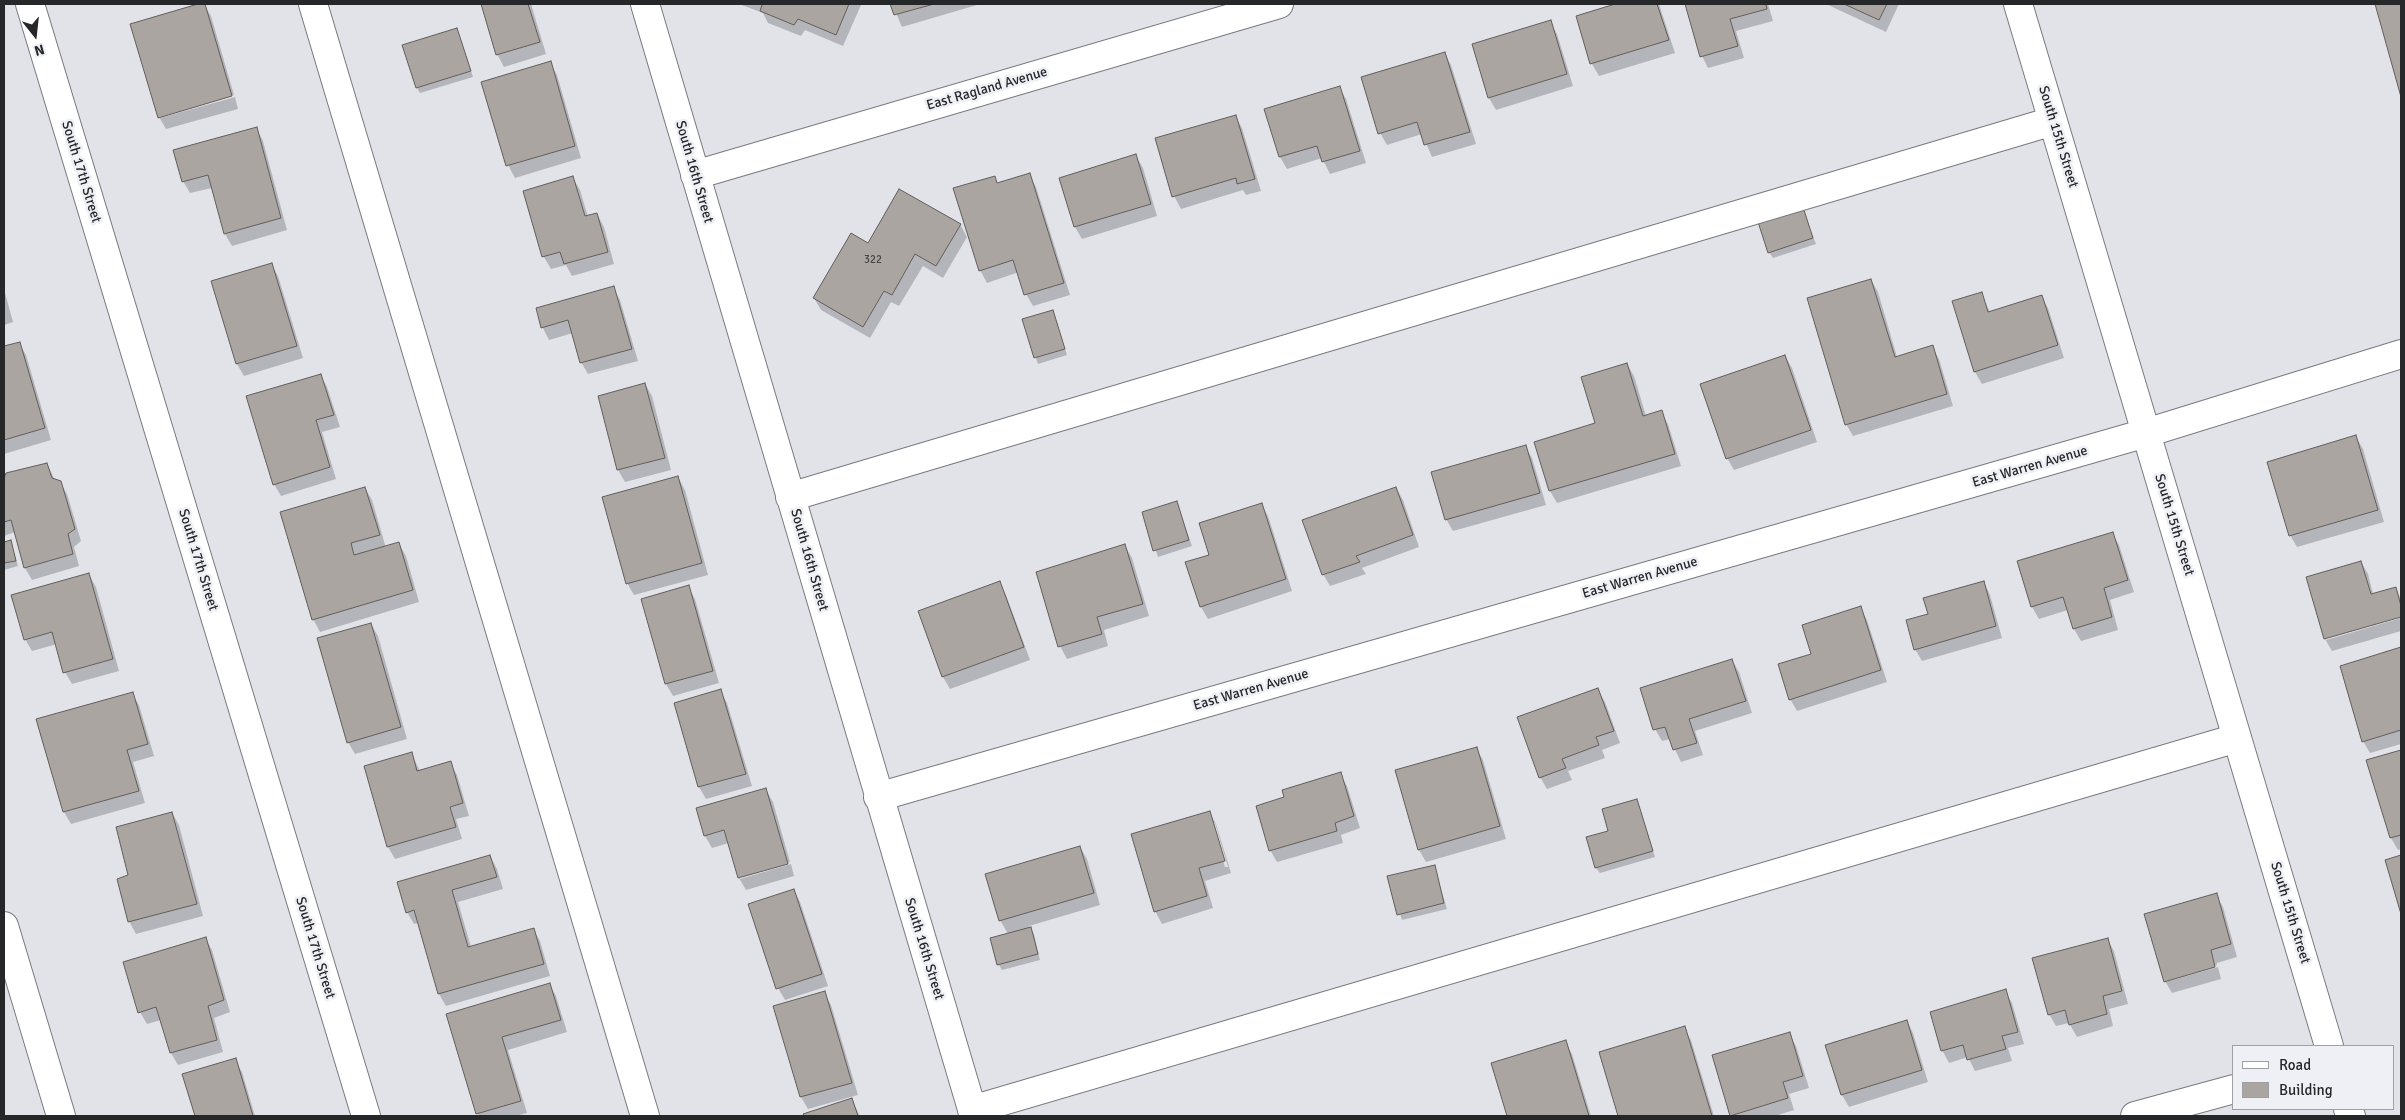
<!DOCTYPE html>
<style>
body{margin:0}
#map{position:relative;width:2405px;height:1120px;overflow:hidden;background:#e2e3e9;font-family:Signika,sans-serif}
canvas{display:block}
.frame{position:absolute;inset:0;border:5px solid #262729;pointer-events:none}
.legend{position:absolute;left:2232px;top:1045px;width:162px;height:65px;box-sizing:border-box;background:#eff0f6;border:1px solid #9fa0a4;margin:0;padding:6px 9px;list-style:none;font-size:15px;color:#262729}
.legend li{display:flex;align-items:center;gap:10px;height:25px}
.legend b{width:25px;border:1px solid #9fa0a4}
.north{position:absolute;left:10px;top:10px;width:50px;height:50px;-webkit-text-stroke:4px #eff0f6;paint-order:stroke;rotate:164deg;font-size:14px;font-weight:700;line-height:20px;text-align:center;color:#262729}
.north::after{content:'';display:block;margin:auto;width:18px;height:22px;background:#262729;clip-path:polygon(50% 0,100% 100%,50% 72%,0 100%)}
</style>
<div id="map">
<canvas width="2405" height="1120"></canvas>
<div class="frame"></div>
<ul class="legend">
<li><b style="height:6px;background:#fff"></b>Road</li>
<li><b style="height:14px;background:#aba5a1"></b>Building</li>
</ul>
<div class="north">N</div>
</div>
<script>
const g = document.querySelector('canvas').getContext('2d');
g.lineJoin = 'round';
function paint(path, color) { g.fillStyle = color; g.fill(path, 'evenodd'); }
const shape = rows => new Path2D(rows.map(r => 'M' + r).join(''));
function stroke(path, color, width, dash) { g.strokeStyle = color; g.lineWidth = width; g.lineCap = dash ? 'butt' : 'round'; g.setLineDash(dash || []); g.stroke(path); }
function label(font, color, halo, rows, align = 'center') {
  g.font = font + ' Signika,sans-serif'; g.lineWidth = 5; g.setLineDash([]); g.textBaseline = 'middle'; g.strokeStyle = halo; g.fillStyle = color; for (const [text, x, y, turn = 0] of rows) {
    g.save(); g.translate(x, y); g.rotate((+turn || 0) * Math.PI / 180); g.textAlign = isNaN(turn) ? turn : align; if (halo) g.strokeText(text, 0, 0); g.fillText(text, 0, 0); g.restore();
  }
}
const shadow = shape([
 [204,4,211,16,234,95,160,116,160,118,235,97,238,109,166,129,159,117,132,25],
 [482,4,531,4,546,54,504,67,497,54],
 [739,4,860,4,861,5,843,46,805,30,801,36,768,23,763,13],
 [892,4,977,4,977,5,902,27],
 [1620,4,1659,4,1675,53,1599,76,1592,64,1578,17],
 [1686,4,1768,4,1773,21,1736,31,1744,58,1708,68,1702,56],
 [1826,4,1899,4,1886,32],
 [2376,4,2401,4,2401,92],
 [1550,22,1557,34,1573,86,1496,110,1489,98,1473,44],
 [457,29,473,77,420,93,417,88],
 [1444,53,1451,65,1476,144,1432,157,1422,134,1387,145,1380,133],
 [550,63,557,75,581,158,515,178,508,165],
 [1339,87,1346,99,1366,163,1330,174,1322,158,1287,169,1280,157,1266,110],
 [1235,116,1242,128,1261,191,1246,195,1243,190,1181,209,1174,196],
 [256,128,263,141,287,230,232,246,225,234,212,188,190,193,183,181],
 [1136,156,1143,168,1157,216,1082,239,1075,227,1060,179],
 [1029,175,1036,187,1070,295,1033,306,1026,294,1019,272,987,283,980,270,994,177,998,184],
 [573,178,580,190,588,217,597,214,604,227,614,264,572,276,566,265,551,269,544,257,525,192],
 [1802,208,1816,244,1773,258,1769,252],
 [960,224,967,237,943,278,923,266,899,306,891,302,870,338,821,310,814,298],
 [271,264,278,276,303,358,244,376,237,364,213,282],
 [1871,280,1878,292,1897,357,1932,347,1939,359,1953,406,1853,436,1846,424],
 [613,288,620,300,638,361,588,374,581,362,573,333,549,340,543,328,537,309],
 [4,289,13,322,4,325],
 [1981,294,1990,312,2041,296,2048,308,2064,358,1982,384,1975,372,1954,302],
 [1053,311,1067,355,1038,364,1023,320],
 [19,343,26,355,51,440,4,454,4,348],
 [1785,356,1792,368,1817,442,1734,470,1727,458],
 [1627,364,1634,376,1646,416,1661,412,1668,424,1681,466,1557,503,1550,491,1536,443,1597,424],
 [320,375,327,387,340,427,322,432,336,479,281,496,274,484],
 [645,384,652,396,671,470,625,482,618,470,599,397],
 [2356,437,2363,449,2384,522,2297,547,2290,535],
 [1525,446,1532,458,1546,505,1453,531,1446,519],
 [47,464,55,480,60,482,67,494,81,541,74,547,79,566,32,580,25,568,15,532,4,536,4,481,7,474],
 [678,477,685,490,708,575,634,595,627,583],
 [365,488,372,500,386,548,399,544,406,556,419,602,320,632,313,619],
 [1396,488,1403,500,1419,547,1362,568,1366,574,1330,586,1323,574],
 [1176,503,1192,546,1158,557,1143,513],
 [1261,504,1268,516,1292,591,1208,619,1201,607,1211,555],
 [2112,533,2119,545,2134,592,2110,600,2118,630,2081,641,2074,629,2068,610,2039,619,2032,607,2019,561],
 [11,542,18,566,4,570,4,543],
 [1125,546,1132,558,1149,616,1104,630,1108,646,1067,659,1060,646],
 [2361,562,2368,574,2373,594,2395,588,2401,599,2401,616,2326,637,2326,640,2401,618,2401,631,2332,651,2325,639,2307,578],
 [89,575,96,587,119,671,72,684,65,672,57,644,32,651,25,639],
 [1984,582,1990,595,2002,638,1922,661,1915,649],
 [999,583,1006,595,1030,660,950,689,943,677],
 [688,586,695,599,719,683,673,696,666,684],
 [1860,608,1867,620,1887,682,1797,711,1790,699],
 [371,624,378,636,407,739,355,754,348,742],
 [2401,649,2401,744,2370,753,2363,741,2341,666],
 [1732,660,1739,672,1752,713,1695,731,1703,755,1681,762,1670,739,1662,741,1655,729],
 [1598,690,1605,702,1620,743,1602,750,1605,758,1568,771,1572,780,1547,789,1540,777],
 [720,691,727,703,752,786,706,799,699,787,675,704],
 [132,693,139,705,154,756,133,762,145,803,71,824,64,812,37,720],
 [1476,748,1483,760,1506,839,1426,862,1419,850],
 [2401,751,2401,849,2398,850,2391,838,2368,761],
 [411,753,420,771,450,763,457,775,469,816,456,819,462,839,395,859,388,847],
 [1340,774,1347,786,1360,828,1341,835,1343,843,1277,862,1270,850,1286,798],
 [766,790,773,802,790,862,740,876,740,879,791,864,794,876,746,890,739,878,729,843,712,848,705,836],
 [1637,800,1655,857,1600,873,1596,868,1610,832],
 [1209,812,1216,824,1231,873,1205,881,1213,908,1162,924,1155,911],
 [1212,823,1215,823,1228,867,1225,867],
 [172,813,179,825,203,916,136,934,129,921,130,876],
 [1080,847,1087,859,1100,905,1029,926,1034,934,1040,960,1002,970,999,965,1008,934,1000,920],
 [490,856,497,869,503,889,458,902,471,947,533,929,540,941,550,976,446,1006,439,994,418,923,414,924,407,912],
 [2401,856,2401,909,2387,861],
 [1434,866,1447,909,1402,920,1389,877],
 [794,890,800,902,828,986,785,1000,778,988],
 [2216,895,2223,907,2237,957,2217,963,2217,965,2166,980,2166,982,2218,967,2221,979,2172,993,2165,981],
 [205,938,212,950,230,1012,214,1018,223,1052,178,1065,171,1053,161,1020,147,1024,140,1012],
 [2107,939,2114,951,2128,1004,2109,1009,2113,1026,2077,1037,2069,1023,2056,1026,2049,1014],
 [549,984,556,996,567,1032,508,1050,527,1113,516,1116,479,1116,448,1015],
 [2005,991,2012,1003,2024,1044,2008,1048,2012,1061,1975,1071,1968,1057,1949,1063,1942,1050],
 [824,993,831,1005,858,1095,808,1109,801,1097,774,1007],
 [1907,1021,1913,1033,1928,1082,1849,1107,1842,1095,1827,1045],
 [1684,1028,1691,1040,1714,1116,1620,1116,1601,1053],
 [1789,1034,1796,1046,1809,1088,1789,1094,1794,1110,1775,1116,1732,1116],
 [1565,1042,1572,1054,1591,1116,1508,1116,1492,1063],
 [235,1060,242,1072,255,1116,196,1116,184,1075],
 [852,1100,860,1116,805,1116,805,1114]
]);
const building = shape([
 [198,4,205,4,232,96,158,118,130,24,198,4],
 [481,4,528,4,540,42,496,55,481,4],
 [760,4,849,4,836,35,798,19,794,25,760,11,762,5,760,4],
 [890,4,934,4,894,15,890,4],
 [1615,4,1657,4,1669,40,1590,64,1576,16,1615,4],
 [1685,4,1766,4,1767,9,1730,19,1738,46,1700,57,1685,4],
 [1844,4,1887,4,1879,20,1844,4],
 [2375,4,2401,4,2401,97,2375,4],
 [1551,20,1567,74,1488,98,1472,44,1551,20],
 [457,28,471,71,416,88,402,45,457,28],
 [1445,52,1470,132,1424,145,1417,122,1378,134,1361,77,1445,52],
 [551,61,575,146,506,166,481,82,551,61],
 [1340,86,1360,151,1322,162,1317,146,1279,157,1264,109,1340,86],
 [1236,115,1255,179,1237,184,1236,178,1172,197,1155,138,1236,115],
 [257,127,281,218,224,234,208,175,182,182,173,150,257,127],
 [1136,154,1151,204,1074,227,1059,178,1136,154],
 [1030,173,1064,283,1024,295,1013,260,979,271,953,188,995,176,997,183,1030,173],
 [573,176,585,216,597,213,608,252,564,264,560,252,542,257,523,191,573,176],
 [899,189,961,224,936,266,915,254,892,295,884,291,863,327,813,298,851,233,868,243,899,189],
 [1803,207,1813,238,1768,253,1758,222,1803,207],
 [272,263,297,346,236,364,211,281,272,263],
 [1871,279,1895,357,1933,345,1947,394,1845,425,1807,298,1871,279],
 [614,286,632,349,580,363,568,320,541,328,536,308,614,286],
 [1982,292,1988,312,2042,295,2058,345,1974,372,1952,301,1982,292],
 [1053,310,1065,349,1034,358,1022,319,1053,310],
 [20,342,45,428,4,440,4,346,20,342],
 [1785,355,1811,430,1726,459,1700,384,1785,355],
 [1627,363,1643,416,1662,410,1675,454,1549,491,1534,442,1595,423,1581,377,1627,363],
 [321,374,334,415,316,420,330,467,273,485,246,396,321,374],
 [645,383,665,458,617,470,598,396,645,383],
 [2356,435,2378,510,2289,536,2267,462,2356,435],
 [1526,445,1540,493,1445,520,1431,472,1526,445],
 [47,463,52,478,61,481,75,529,68,534,73,554,24,568,11,520,4,522,4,478,6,473,47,463],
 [678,476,702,563,626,584,602,497,678,476],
 [365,487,380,535,351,543,354,555,399,542,413,590,312,620,280,512,365,487],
 [1396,487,1413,535,1356,556,1360,562,1322,575,1302,520,1396,487],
 [1177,501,1189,540,1153,551,1142,512,1177,501],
 [1262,503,1286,579,1200,607,1185,562,1209,555,1199,523,1262,503],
 [2113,532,2128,580,2104,588,2112,617,2073,629,2063,597,2031,607,2017,561,2113,532],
 [11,540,16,561,4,563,4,542,11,540],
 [1125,544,1143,604,1097,617,1102,634,1058,647,1036,572,1125,544],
 [2361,561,2371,594,2396,587,2401,606,2401,617,2324,639,2306,577,2361,561],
 [89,573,113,659,63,673,52,632,24,640,11,595,89,573],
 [1000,581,1024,647,942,677,918,611,1000,581],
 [1984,581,1996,626,1914,650,1906,620,1928,614,1923,598,1984,581],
 [689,585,713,671,665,684,641,599,689,585],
 [1861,606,1881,670,1789,700,1778,664,1811,654,1802,625,1861,606],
 [371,623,401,727,347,743,317,638,371,623],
 [2401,647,2401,730,2362,742,2340,666,2401,647],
 [1732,659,1746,701,1689,719,1697,743,1673,750,1665,727,1653,730,1640,688,1732,659],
 [1598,688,1614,731,1596,737,1599,745,1562,759,1566,768,1539,778,1517,717,1598,688],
 [721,689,746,774,698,787,674,703,721,689],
 [133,692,148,744,127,750,139,791,63,812,36,719,133,692],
 [1477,747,1500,826,1418,850,1395,770,1477,747],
 [2401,750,2401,835,2390,838,2366,760,2401,750],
 [412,752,417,771,451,761,463,803,450,807,456,827,387,847,364,766,412,752],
 [1341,772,1354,816,1335,823,1337,831,1269,851,1256,806,1284,797,1282,790,1341,772],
 [766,788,788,864,738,878,724,830,704,836,696,808,766,788],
 [1637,799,1653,851,1595,868,1586,837,1608,831,1602,809,1637,799],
 [1210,811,1225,861,1199,868,1207,896,1154,912,1131,834,1210,811],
 [172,812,197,904,128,922,117,879,128,875,116,827,172,812],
 [1080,846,1094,893,999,921,985,874,1080,846],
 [490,855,497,877,452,890,468,947,534,928,544,964,438,994,414,910,406,913,397,882,490,855],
 [2401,855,2401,914,2385,860,2401,855],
 [1435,865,1444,903,1397,915,1387,876,1435,865],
 [794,889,822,974,776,989,748,904,794,889],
 [2217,893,2231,944,2211,950,2215,967,2164,982,2144,914,2217,893],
 [1031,927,1038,954,997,965,990,938,1031,927],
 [206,937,224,1000,208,1006,217,1040,170,1053,156,1007,138,1013,123,962,206,937],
 [2108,938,2122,991,2103,996,2107,1014,2069,1025,2065,1010,2048,1015,2032,958,2108,938],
 [550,983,561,1020,502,1037,521,1101,476,1114,446,1014,550,983],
 [2006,989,2018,1032,2002,1036,2006,1049,1967,1060,1963,1045,1941,1051,1930,1012,2006,989],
 [825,991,852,1083,800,1097,773,1006,825,991],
 [1907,1020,1922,1070,1841,1095,1825,1045,1907,1020],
 [1685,1026,1712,1116,1618,1116,1599,1052,1685,1026],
 [1790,1032,1803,1076,1783,1082,1788,1098,1730,1116,1712,1055,1790,1032],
 [1566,1040,1589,1116,1507,1116,1491,1063,1566,1040],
 [236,1058,253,1116,195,1116,182,1074,236,1058],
 [852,1098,858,1116,804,1116,803,1114,852,1098]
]);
const minor = shape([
 [30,4,366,1116],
 [313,4,645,1116],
 [645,4,974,1116],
 [2018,4,2329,1046],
 [695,175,1279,4],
 [790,497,2053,121],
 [878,797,2146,433,2401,354],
 [4,926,61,1116],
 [2348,1109,2351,1116],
 [972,1110,2237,738],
 [2135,1116,2234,1089]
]);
const numberNames = [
 ["322",873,260]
];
const streetNames = [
 ["East Ragland Avenue",987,89,-16],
 ["South 15th Street",2058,137,73],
 ["South 17th Street",81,172,73],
 ["South 16th Street",694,172,74],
 ["East Warren Avenue",2030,467,-16],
 ["South 15th Street",2174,525,73],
 ["South 17th Street",198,560,73],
 ["South 16th Street",809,560,74],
 ["East Warren Avenue",1640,578,-16],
 ["East Warren Avenue",1251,690,-16],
 ["South 15th Street",2290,913,73],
 ["South 17th Street",315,948,73],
 ["South 16th Street",924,949,73]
];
paint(shadow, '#0003');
paint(building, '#aba5a1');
stroke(building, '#625d5a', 1);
stroke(minor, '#797a80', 30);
stroke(minor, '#fff', 28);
label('11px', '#474647', null, numberNames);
label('14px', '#262729', '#eff0f6', streetNames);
</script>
